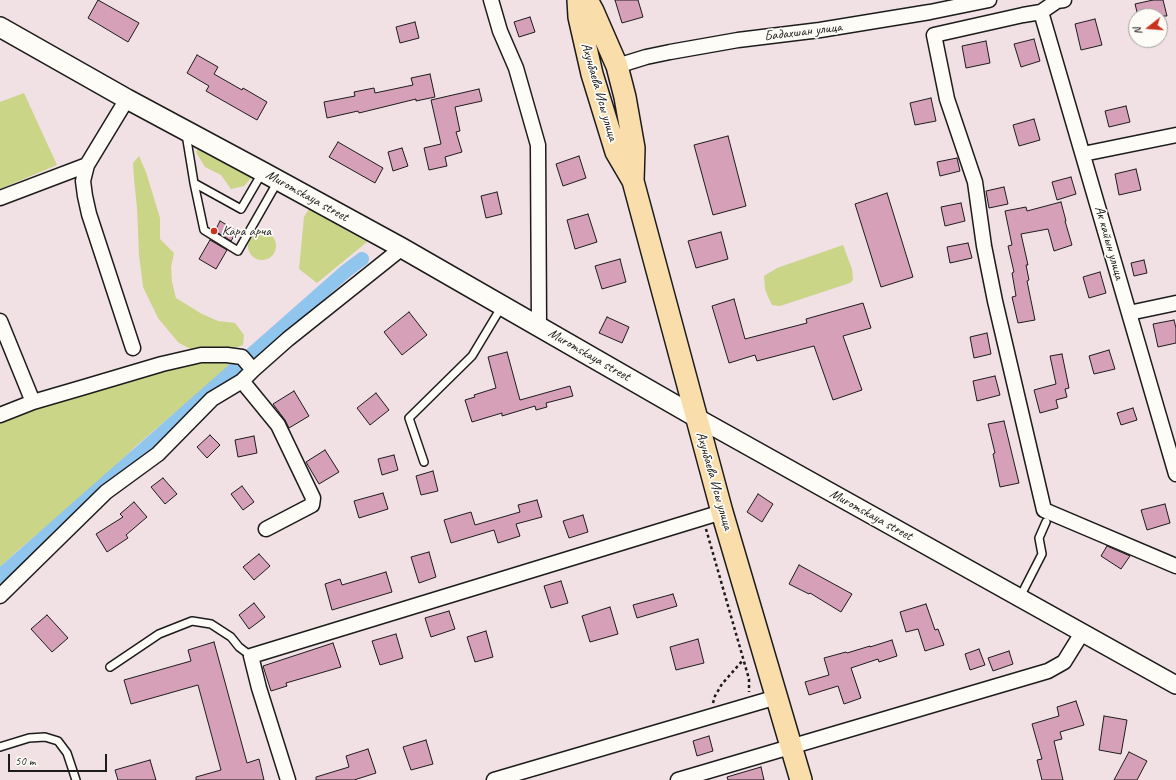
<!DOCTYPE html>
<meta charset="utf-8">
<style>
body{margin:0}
#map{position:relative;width:1176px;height:780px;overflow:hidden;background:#f1e0e4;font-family:Caveat,sans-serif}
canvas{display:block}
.north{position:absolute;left:1128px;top:8px;width:40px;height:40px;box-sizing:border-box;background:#fdfcf7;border:1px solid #a3a29f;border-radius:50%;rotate:253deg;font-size:11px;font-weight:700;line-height:16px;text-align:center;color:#1c1c1c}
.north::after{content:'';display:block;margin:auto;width:14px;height:18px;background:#c8321e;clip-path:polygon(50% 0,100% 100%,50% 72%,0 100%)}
.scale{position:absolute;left:8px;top:754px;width:99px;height:18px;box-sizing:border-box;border:2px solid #1c1c1c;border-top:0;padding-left:5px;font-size:12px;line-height:14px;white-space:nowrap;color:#1c1c1c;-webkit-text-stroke:3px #fdfcf7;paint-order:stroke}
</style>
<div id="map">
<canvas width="1176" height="780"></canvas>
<div class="north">N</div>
<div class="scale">50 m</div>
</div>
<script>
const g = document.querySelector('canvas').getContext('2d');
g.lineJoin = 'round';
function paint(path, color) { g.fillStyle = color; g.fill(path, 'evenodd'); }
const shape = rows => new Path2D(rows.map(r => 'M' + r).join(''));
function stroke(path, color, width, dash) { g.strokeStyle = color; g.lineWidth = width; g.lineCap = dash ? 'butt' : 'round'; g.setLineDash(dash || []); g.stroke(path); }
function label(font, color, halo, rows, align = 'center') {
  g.font = font + ' Caveat,sans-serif'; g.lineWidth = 3.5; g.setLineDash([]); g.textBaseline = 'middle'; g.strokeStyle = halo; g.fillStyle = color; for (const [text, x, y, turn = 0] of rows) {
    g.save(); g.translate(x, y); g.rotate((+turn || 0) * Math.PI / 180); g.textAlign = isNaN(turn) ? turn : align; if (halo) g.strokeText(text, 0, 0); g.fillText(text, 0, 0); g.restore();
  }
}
const green = shape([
 [24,93,57,165,0,189,0,102],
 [200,146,253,176,244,186,231,189,221,175,205,167,196,152],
 [139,156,146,172,160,218,160,239,174,253,171,267,172,282,176,298,202,314,218,321,235,323,244,335,243,345,232,349,193,350,179,343,172,335,158,318,143,287,139,255,137,208,134,179,133,163],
 [309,209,367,242,317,283,299,269,304,217],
 '248 246a14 14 0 1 1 28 0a14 14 0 1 1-28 0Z',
 [843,245,852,269,853,280,850,283,780,306,772,305,768,297,765,289,764,276,777,268],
 [220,359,239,362,171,416,136,446,92,488,16,552,0,567,0,420,65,397,190,361]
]);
const canal = shape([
 [0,576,346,271,362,259]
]);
const building = shape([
 [98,0,139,23,128,42,88,18,98,0],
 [615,0,638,0,643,17,622,23,615,0],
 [1153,0,1163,0,1167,16,1138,16,1135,4,1153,0],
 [530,17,535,32,519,37,514,22,530,17],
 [1095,19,1102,45,1081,50,1075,24,1095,19],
 [415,22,419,38,400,43,396,27,415,22],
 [1034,39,1040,61,1021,67,1014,44,1034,39],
 [986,41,990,63,966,68,962,46,986,41],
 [197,55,218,67,214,74,242,90,243,88,267,102,257,120,206,91,209,86,187,73,197,55],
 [430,74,435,97,416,101,416,99,359,113,358,111,327,118,324,102,355,96,354,92,374,88,375,93,413,85,411,78,430,74],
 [479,89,482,101,455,107,460,131,456,132,462,152,445,157,447,166,429,170,424,148,441,144,431,100,479,89],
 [931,98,936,121,915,125,910,103,931,98],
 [1126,106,1130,122,1109,127,1105,111,1126,106],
 [1034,119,1040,140,1019,146,1013,125,1034,119],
 [728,136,746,206,713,215,694,145,728,136],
 [338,142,383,168,375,183,329,157,338,142],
 [402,148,408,166,393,171,388,152,402,148],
 [579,156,586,178,563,186,556,164,579,156],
 [957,158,960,171,940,176,937,162,957,158],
 [1136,169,1141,190,1119,195,1115,174,1136,169],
 [1071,177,1076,194,1057,200,1052,182,1071,177],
 [1004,187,1008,204,989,208,986,191,1004,187],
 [497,192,502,214,486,218,481,196,497,192],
 [887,193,913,277,881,287,855,204,887,193],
 [1061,202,1066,221,1065,221,1072,245,1054,251,1048,229,1021,234,1028,265,1026,265,1029,280,1027,281,1035,320,1018,323,1012,297,1016,296,1012,273,1014,272,1008,246,1012,245,1005,211,1026,207,1027,211,1061,202],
 [961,203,965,221,945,226,941,207,961,203],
 [588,214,597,242,575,249,567,220,588,214],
 [220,221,237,231,231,241,215,231,220,221],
 [721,232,728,259,696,268,688,241,721,232],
 [210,240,227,250,216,269,199,259,210,240],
 [968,243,972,258,950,263,947,247,968,243],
 [620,259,626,282,602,289,595,266,620,259],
 [1144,260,1147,273,1134,276,1131,263,1144,260],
 [1100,272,1106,293,1089,298,1083,277,1100,272],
 [734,299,745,339,807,323,806,319,863,303,871,328,843,336,862,390,833,400,814,346,757,361,755,355,729,363,712,306,734,299],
 [409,312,427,335,402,355,384,332,409,312],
 [607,317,629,327,622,343,599,333,607,317],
 [1174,320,1176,328,1176,343,1158,347,1153,324,1174,320],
 [987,333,991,354,974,358,970,337,987,333],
 [1109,350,1115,369,1094,374,1089,356,1109,350],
 [507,352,520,400,570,386,573,396,546,403,547,407,536,410,535,406,502,416,502,413,472,422,465,400,475,397,474,395,496,388,488,357,507,352],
 [1062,354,1069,388,1065,389,1067,397,1056,400,1058,408,1040,413,1034,390,1056,384,1050,356,1062,354],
 [995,376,1000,395,977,401,973,381,995,376],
 [294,391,309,416,289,428,285,420,273,404,294,391],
 [376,393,389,410,370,425,357,408,376,393],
 [1133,408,1137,420,1121,425,1117,413,1133,408],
 [1004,421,1019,483,1000,487,993,454,995,453,988,424,1004,421],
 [210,435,220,445,207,458,197,447,210,435],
 [254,436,257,453,238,457,235,440,254,436],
 [325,450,339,472,319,484,306,462,325,450],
 [394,455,398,470,382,475,378,459,394,455],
 [433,471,438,491,421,495,416,476,433,471],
 [163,478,177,494,165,504,151,487,163,478],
 [242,486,254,502,243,510,231,494,242,486],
 [383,493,388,509,359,518,354,501,383,493],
 [758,494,773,504,762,522,747,512,758,494],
 [537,500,542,517,516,524,520,536,498,543,494,530,451,543,444,520,471,512,475,525,520,512,518,505,537,500],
 [134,502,147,517,126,535,128,538,107,552,96,534,123,517,120,514,134,502],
 [1165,504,1170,523,1147,530,1141,510,1165,504],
 [583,515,588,532,569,538,563,521,583,515],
 [1107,546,1130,556,1121,569,1101,556,1107,546],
 [429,552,436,577,419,583,411,557,429,552],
 [259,554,270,566,254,580,243,567,259,554],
 [799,565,852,594,841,612,810,593,809,594,789,584,799,565],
 [386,572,392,592,332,610,325,584,340,579,342,585,386,572],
 [561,581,568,603,551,608,544,586,561,581],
 [673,594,677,606,637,618,633,605,673,594],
 [254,603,265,617,249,629,239,615,254,603],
 [926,604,935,630,938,629,944,645,925,651,918,629,906,632,900,612,926,604],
 [610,607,618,634,590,642,582,616,610,607],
 [449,611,455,629,431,637,425,618,449,611],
 [47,615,68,638,52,652,31,629,47,615],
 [486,631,493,657,475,662,467,637,486,631],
 [396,634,403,658,380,665,372,641,396,634],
 [698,639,704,663,676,670,670,647,698,639],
 [892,640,897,656,879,662,878,659,851,668,861,698,844,704,838,686,809,695,805,682,829,675,824,658,846,652,847,653,870,646,870,647,892,640],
 [214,642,247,763,259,759,264,780,196,780,196,777,221,770,198,685,131,704,124,680,191,661,188,650,214,642],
 [333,643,341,667,286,683,287,686,271,691,263,666,333,643],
 [979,649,985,665,970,670,965,654,979,649],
 [1009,651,1013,664,993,671,988,658,1009,651],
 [1076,701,1084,725,1060,732,1062,739,1054,741,1063,780,1042,780,1037,760,1042,759,1032,724,1059,716,1057,707,1076,701],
 [1104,716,1127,720,1121,754,1099,750,1104,716],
 [709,736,713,751,697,756,693,741,709,736],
 [426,740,433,764,411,770,403,747,426,740],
 [368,749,376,773,354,780,316,780,316,777,349,767,346,756,368,749],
 [1129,752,1147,761,1137,780,1114,780,1129,752],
 [150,760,156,780,118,780,115,770,150,760],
 [761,767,764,780,728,780,727,777,761,767]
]);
const path = shape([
 [706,529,749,679,749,692],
 [713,703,715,696,722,684,743,660]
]);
const service = shape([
 [186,134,194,183,241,209,262,173],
 [194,183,204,230,238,251,278,181],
 [424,462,409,418,472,356,502,306],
 [1020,597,1042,554,1039,538,1046,522],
 [110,667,159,634,192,621,211,624,231,637,239,647,251,656],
 [0,747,29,738,45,737,58,741,67,753,76,780]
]);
const minor = shape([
 [491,0,500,31,516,68,538,145,539,327],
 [1064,0,1057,1,1041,12,1023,15,934,35,947,99,975,182,984,246,995,301,1044,510,1176,566],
 [1041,12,1176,474],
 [617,66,646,57,670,52,738,40,820,30,930,12,989,0],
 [127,99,87,165,83,181,85,196,89,214,133,348],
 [1083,154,1176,135],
 [0,198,87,165],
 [1129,313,1176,303],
 [0,321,33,402],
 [242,381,278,425,313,498,312,505,266,529],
 [0,415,33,402,81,388,162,364,201,355,227,355,242,357,253,370],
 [0,596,106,492,158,454,212,399,242,381,253,370,288,339,402,248],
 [288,780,259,688,251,656,722,512],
 [494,780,777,697],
 [678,780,1048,671,1064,662,1082,633]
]);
const tertiary = shape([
 [696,417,1176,685]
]);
const secondary = shape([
 [0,27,127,99,263,172,402,248,696,417]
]);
const primary = shape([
 [578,0,579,17,592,74,616,152,633,181,722,512,801,780],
 [587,0,593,11,617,66,625,97,634,148,633,181]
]);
const markers = [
 [214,231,4,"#c8321e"]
];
const streetNames = [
 ["Бадахшан улица",803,32,-7],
 ["Ахунбаева Исы улица",599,92,74],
 ["Muromskaya street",307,196,29],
 ["Ак кайын улица",1109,243,74],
 ["Muromskaya street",589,355,30],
 ["Ахунбаева Исы улица",714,481,74],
 ["Muromskaya street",871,515,29]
];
const poiNames = [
 ["Кара арча",222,231]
];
paint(green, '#cad588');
stroke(canal, '#90c5ed', 14);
paint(building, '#d5a0b8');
stroke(building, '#1c1c1c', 1);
stroke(service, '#1c1c1c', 10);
stroke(minor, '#1c1c1c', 17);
stroke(tertiary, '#1c1c1c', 20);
stroke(secondary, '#1c1c1c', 22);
stroke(primary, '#1c1c1c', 24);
stroke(path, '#1c1c1c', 2.5, [3, 3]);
stroke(service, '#fdfcf7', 7);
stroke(minor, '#fdfcf7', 14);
stroke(tertiary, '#fdfcf7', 17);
stroke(secondary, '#fdfcf7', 19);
stroke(primary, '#f9deab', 21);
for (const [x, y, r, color] of markers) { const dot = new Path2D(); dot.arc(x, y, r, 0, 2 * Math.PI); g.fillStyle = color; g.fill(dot); stroke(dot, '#fdfcf7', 1.5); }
label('14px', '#1c1c1c', '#fdfcf7', streetNames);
label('14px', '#1c1c1c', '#fdfcf7', poiNames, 'left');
</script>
